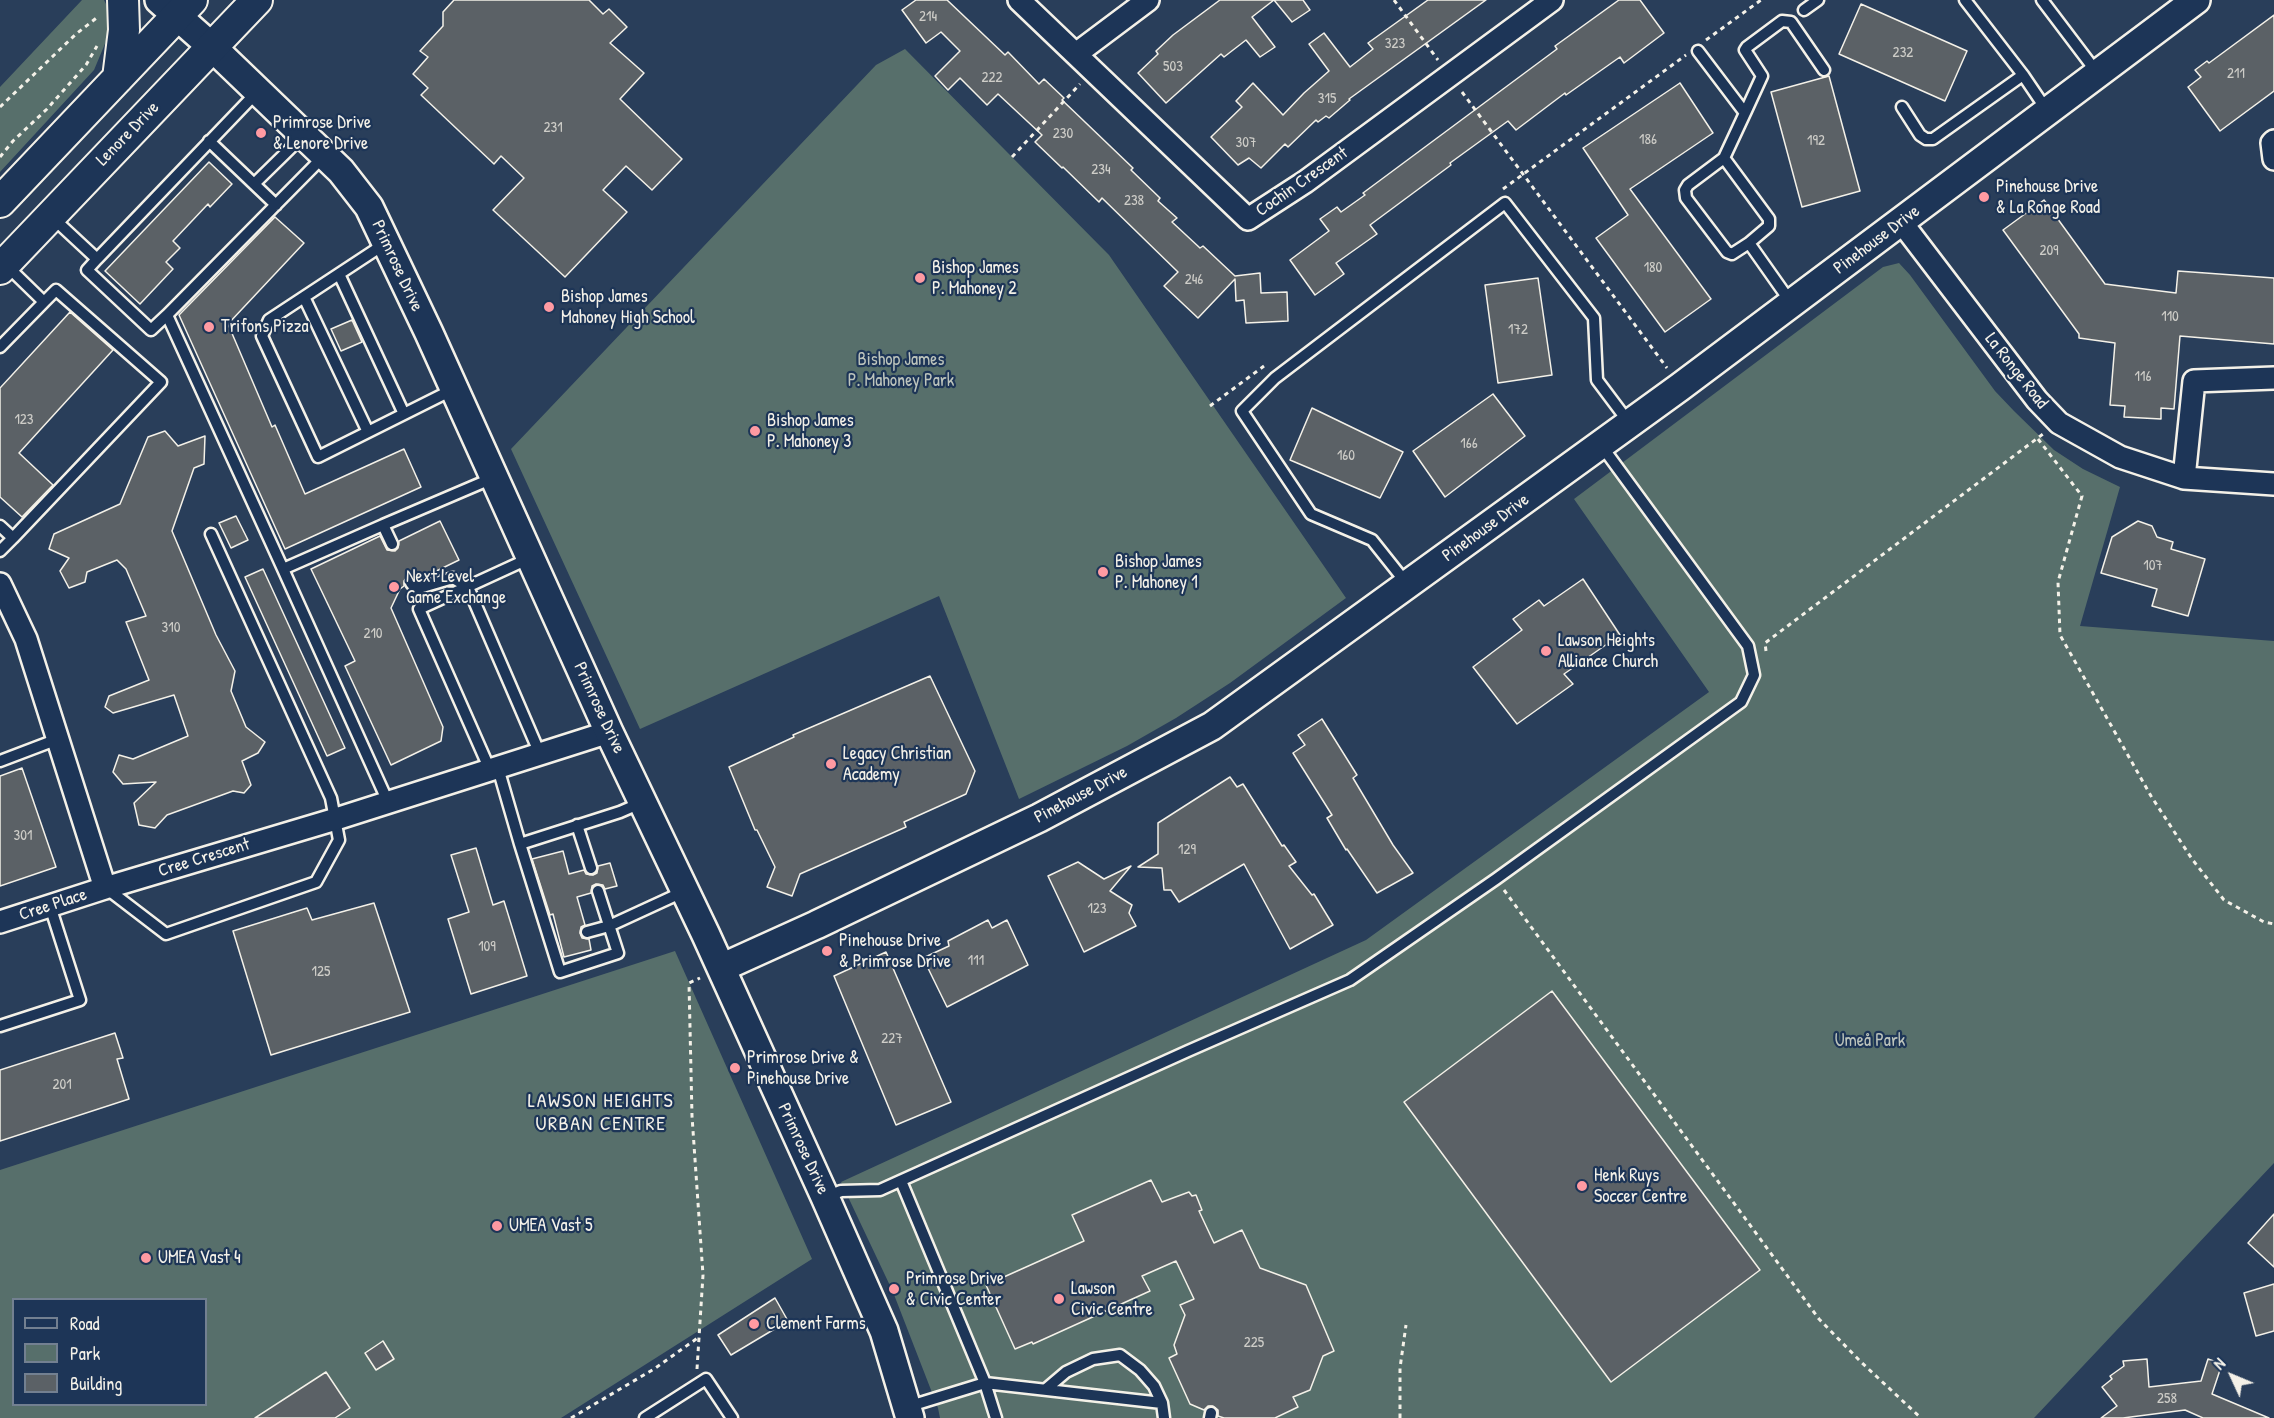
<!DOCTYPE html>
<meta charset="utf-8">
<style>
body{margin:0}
#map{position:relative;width:2274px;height:1418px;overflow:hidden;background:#293e5a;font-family:"Patrick Hand",sans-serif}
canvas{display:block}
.legend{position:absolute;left:12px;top:1298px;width:195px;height:108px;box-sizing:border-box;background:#1d3557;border:2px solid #738091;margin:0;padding:8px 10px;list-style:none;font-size:18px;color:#f4f1e8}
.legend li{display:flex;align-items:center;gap:12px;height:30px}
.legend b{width:30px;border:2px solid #738091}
.north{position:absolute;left:2202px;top:1346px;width:60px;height:60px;-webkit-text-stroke:4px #1d3557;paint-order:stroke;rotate:314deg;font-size:16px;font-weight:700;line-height:24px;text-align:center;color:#f4f1e8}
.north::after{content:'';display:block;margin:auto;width:21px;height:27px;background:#f4f1e8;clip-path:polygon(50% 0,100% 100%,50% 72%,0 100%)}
</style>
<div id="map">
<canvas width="2274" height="1418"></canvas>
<ul class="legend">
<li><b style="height:8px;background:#1d3557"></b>Road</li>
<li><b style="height:16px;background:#576f6b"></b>Park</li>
<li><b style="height:16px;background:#5b6166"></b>Building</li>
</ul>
<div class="north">N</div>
</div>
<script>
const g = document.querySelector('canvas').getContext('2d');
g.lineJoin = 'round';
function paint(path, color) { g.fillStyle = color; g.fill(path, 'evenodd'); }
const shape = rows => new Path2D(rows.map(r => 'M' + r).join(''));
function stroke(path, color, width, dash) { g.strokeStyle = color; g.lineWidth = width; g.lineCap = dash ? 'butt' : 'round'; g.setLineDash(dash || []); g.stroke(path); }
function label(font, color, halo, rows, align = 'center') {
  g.font = font + ' "Patrick Hand",sans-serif'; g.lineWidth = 4.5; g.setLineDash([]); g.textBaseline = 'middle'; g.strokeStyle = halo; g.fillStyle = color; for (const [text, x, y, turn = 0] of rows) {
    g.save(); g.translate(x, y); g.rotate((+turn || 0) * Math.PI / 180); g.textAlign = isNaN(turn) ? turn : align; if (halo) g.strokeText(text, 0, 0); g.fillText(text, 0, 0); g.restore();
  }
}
const green = shape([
 [82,0,104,0,107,6,107,39,94,70,0,172,0,87],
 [905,49,1109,255,1346,598,1230,683,1176,718,1127,746,1019,799,939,596,640,729,511,449,876,65],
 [1899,263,1910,275,1995,391,2014,411,2054,450,2083,469,2120,487,2080,626,2274,641,2274,1163,2034,1418,940,1418,938,1408,893,1292,841,1182,1366,940,1709,692,1574,499,1883,267],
 [675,951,812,1259,561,1418,0,1418,0,1170],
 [14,1300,206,1300,206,1404,14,1404]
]);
const building = shape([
 [454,0,589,0,603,14,609,9,627,27,610,43,644,73,620,99,682,159,652,190,626,166,603,190,627,212,565,277,493,210,524,178,501,156,494,164,421,95,428,88,413,74,428,57,420,51,443,26,443,12,454,0],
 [916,0,947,0,1005,55,1008,52,1039,84,1044,79,1064,98,1062,100,1133,168,1131,170,1160,198,1158,201,1177,218,1172,222,1200,248,1203,246,1235,276,1260,273,1261,293,1287,292,1288,321,1246,323,1244,300,1236,301,1235,279,1198,318,1164,286,1178,272,1102,198,1099,202,1063,167,1062,168,1035,142,1042,135,998,94,987,105,960,78,948,90,935,76,960,51,941,32,926,43,902,10,916,0],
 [1220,0,1274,0,1252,17,1275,47,1260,57,1246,40,1224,57,1221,54,1166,103,1138,73,1158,54,1156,51,1173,35,1220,0],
 [1274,0,1303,0,1310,10,1292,22,1274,0],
 [1428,0,1486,0,1349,99,1350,100,1329,118,1326,116,1318,122,1316,120,1288,147,1285,144,1261,168,1249,158,1238,165,1211,137,1242,107,1236,101,1253,83,1283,115,1304,93,1329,71,1309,44,1324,33,1350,67,1373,49,1368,43,1428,0],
 [1619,0,1640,0,1664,33,1624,63,1620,57,1566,95,1565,93,1516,130,1508,121,1450,163,1451,165,1370,225,1377,234,1336,263,1344,274,1315,295,1290,260,1329,231,1320,219,1337,207,1341,212,1365,195,1363,193,1557,49,1555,46,1619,0],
 [1861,4,1967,51,1945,101,1839,54,1861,4],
 [2274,15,2274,91,2220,131,2188,87,2201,77,2195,70,2207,61,2209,63,2274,15],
 [1829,76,1860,191,1802,207,1771,92,1829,76],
 [1680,83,1713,133,1630,189,1711,299,1665,332,1596,238,1628,215,1583,148,1680,83],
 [209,162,232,184,210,207,208,204,173,241,180,248,166,262,173,269,140,304,105,271,209,162],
 [2044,200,2105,284,2176,293,2178,271,2274,278,2274,344,2180,336,2174,409,2161,408,2161,419,2124,417,2125,406,2110,405,2115,343,2079,338,2079,334,2003,230,2044,200],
 [275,217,304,243,228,324,272,427,275,425,305,494,404,449,421,487,285,549,179,315,275,217],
 [1538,278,1552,375,1498,383,1485,285,1538,278],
 [70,312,113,350,19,453,53,485,22,517,0,497,0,388,70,312],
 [352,320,362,342,341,351,331,329,352,320],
 [1493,394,1525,436,1445,497,1413,451,1493,394],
 [1312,408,1403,452,1380,498,1290,460,1312,408],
 [165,431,178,446,205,436,204,464,194,468,172,531,216,635,235,671,231,691,246,727,265,742,258,753,242,761,251,785,244,793,233,791,167,815,155,828,139,825,134,803,156,782,123,784,113,772,119,755,133,759,188,736,174,695,113,713,105,707,109,696,149,680,126,622,146,616,126,569,117,560,87,572,85,582,69,588,60,571,69,558,49,549,54,534,120,504,148,437,165,431],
 [236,516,248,540,231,548,219,523,236,516],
 [440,521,459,560,418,580,413,576,407,577,404,581,404,586,400,589,391,608,443,727,441,741,391,765,345,666,355,661,311,569,380,536,387,550,395,551,398,548,399,541,440,521],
 [2138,521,2152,526,2157,537,2173,542,2171,549,2205,559,2188,616,2152,606,2157,589,2101,573,2112,537,2138,521],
 [263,569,345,748,327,756,245,577,263,569],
 [1583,579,1620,635,1564,674,1573,684,1517,724,1473,667,1522,630,1513,619,1539,600,1544,606,1583,579],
 [930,676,975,771,966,794,904,822,906,827,800,874,792,896,767,887,775,867,757,830,755,830,729,767,794,737,793,735,930,676],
 [1322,719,1357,775,1353,778,1393,845,1413,873,1377,893,1347,849,1346,850,1327,818,1332,815,1293,753,1305,745,1298,735,1322,719],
 [22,768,56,867,0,886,0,776,22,768],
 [1230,777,1237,787,1243,784,1282,846,1284,845,1296,862,1289,866,1312,895,1314,894,1333,925,1290,949,1244,864,1179,902,1171,890,1164,890,1162,868,1138,867,1158,854,1158,823,1230,777],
 [476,848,493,905,504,901,527,976,471,994,448,919,469,912,451,855,476,848],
 [563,851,569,874,584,870,586,874,593,875,597,873,598,866,610,863,617,886,605,889,603,885,596,884,592,886,591,893,577,897,585,925,581,927,580,933,582,938,589,939,591,950,564,957,553,914,550,915,532,859,563,851],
 [1078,862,1104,879,1131,866,1110,891,1132,905,1129,913,1136,926,1084,952,1048,876,1078,862],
 [374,903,410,1012,271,1055,233,931,307,908,312,920,374,903],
 [988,920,992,928,1007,920,1028,965,947,1007,923,958,949,946,948,941,988,920],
 [886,952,951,1102,896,1125,834,976,886,952],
 [1552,991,1760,1270,1611,1382,1404,1102,1552,991],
 [115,1033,123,1058,117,1059,129,1099,0,1141,0,1070,115,1033],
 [1151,1180,1162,1202,1189,1192,1192,1196,1196,1195,1202,1210,1199,1211,1214,1243,1242,1230,1260,1268,1306,1285,1334,1351,1323,1356,1310,1390,1293,1397,1298,1407,1275,1418,1224,1418,1218,1416,1218,1410,1213,1406,1208,1406,1204,1410,1190,1404,1169,1358,1177,1354,1174,1345,1185,1315,1180,1305,1194,1299,1176,1261,1142,1276,1150,1291,1033,1344,1032,1342,1015,1349,986,1285,1084,1241,1072,1215,1151,1180],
 [2274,1214,2274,1267,2248,1243,2274,1214],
 [2274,1284,2274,1331,2256,1336,2244,1293,2274,1284],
 [775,1298,788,1321,731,1355,718,1335,775,1298],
 [383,1341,394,1359,376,1370,365,1353,383,1341],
 [2147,1359,2149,1387,2201,1381,2208,1359,2222,1364,2212,1394,2269,1418,2203,1418,2185,1410,2123,1418,2101,1418,2117,1406,2102,1387,2112,1379,2110,1376,2124,1366,2123,1361,2147,1359],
 [326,1372,350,1408,335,1418,255,1418,326,1372]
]);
const path = shape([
 [1394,0,1438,60],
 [1706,40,1761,0],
 [1462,92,1667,368],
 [0,107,76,34,99,16],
 [0,157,13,141,47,109,86,65,97,46],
 [1012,157,1080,84],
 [1503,189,1686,55],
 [1210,406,1264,366],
 [2038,439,2082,496,2058,582,2060,635,2151,796,2192,859,2224,900,2264,922,2274,924],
 [1766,651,1765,643,2043,434],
 [1504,890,1819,1319,1861,1362,1921,1418],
 [697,1369,703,1275,692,1116,689,983,700,978],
 [571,1418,654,1369,699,1337],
 [1400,1418,1400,1368,1406,1325]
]);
const service = shape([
 [1965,0,2023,75,2048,112],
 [2042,0,2098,74],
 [1804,10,1818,0],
 [1698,51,1745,113,1724,158],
 [1902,107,1920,135,1926,139,1933,139,2023,75],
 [1745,113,1762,76,1745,50,1747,47,1782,21,1791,22,1824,70],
 [209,141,276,205],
 [254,184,303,136],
 [53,218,97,259,258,91],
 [386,243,269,320,262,336,318,457,454,389],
 [1749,243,1732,254,1727,252,1686,198,1685,190,1688,185,1724,158,1769,219,1769,226,1749,243,1792,304],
 [97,259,87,270,151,330,167,315],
 [5,264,44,302,56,290,161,382,13,538],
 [339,274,404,414],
 [304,297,368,432],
 [0,347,44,302],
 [383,525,283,569,388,802],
 [0,526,13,538,0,551],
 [392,544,383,525,493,478],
 [283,569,167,315,325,155],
 [411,583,415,588,419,588,453,578,468,587,540,754],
 [1407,584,1372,540,1311,514,1242,411,1275,378,1505,203,1594,318,1597,380,1630,424],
 [0,761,58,739],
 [498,768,520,844,620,812,643,802],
 [490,770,419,609,530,558],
 [577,825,591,868],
 [520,844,560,972,618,953,598,891],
 [106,888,166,934,316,882,339,840,331,798,211,534],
 [587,932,609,926,685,891],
 [0,1026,80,1000,50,906],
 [901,1181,985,1383,996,1418],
 [826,1197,841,1191,880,1190,1188,1051,1350,980,1496,879,1741,702,1754,675,1748,646,1601,445],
 [1162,1403,1164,1418],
 [907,1407,985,1383,1162,1403,1154,1386,1140,1370,1120,1355,1093,1359,1066,1372,1046,1389],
 [645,1418,706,1379,732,1418],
 [1210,1418,1211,1413]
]);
const minor = shape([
 [1019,0,1248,219,1305,182,1552,0],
 [1076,54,1148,0],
 [2274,141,2272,143,2274,159],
 [1902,223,2037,400,2059,423,2120,457,2184,478,2274,484],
 [2184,478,2194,381,2274,378],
 [0,584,26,639,105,888,336,819,609,732],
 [0,922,105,888]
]);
const tertiary = shape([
 [159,0,212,47,341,171,369,207,429,333,609,732,706,935,825,1197,884,1331,910,1418],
 [721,968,816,925,1039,818,1212,726,1680,387,2196,0]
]);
const secondary = shape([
 [118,78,124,30,123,0],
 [0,202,192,0],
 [0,269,257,0]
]);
const markers = [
 [261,133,6,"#ff9aa2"],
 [1984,197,6,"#ff9aa2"],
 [920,278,6,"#ff9aa2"],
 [549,307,6,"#ff9aa2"],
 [209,327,6,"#ff9aa2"],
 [755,431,6,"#ff9aa2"],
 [1103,572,6,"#ff9aa2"],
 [394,587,6,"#ff9aa2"],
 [1546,651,6,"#ff9aa2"],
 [831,764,6,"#ff9aa2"],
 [827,951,6,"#ff9aa2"],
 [735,1068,6,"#ff9aa2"],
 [1582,1186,6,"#ff9aa2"],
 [497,1226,6,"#ff9aa2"],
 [146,1258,6,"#ff9aa2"],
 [894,1289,6,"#ff9aa2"],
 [1059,1299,6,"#ff9aa2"],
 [754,1324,6,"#ff9aa2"]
];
const numberNames = [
 ["214",928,17],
 ["323",1395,44],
 ["232",1903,53],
 ["503",1173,67],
 ["211",2236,74],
 ["222",992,78],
 ["315",1327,99],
 ["231",553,128],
 ["230",1063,134],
 ["186",1648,140],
 ["192",1816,141],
 ["307",1246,143],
 ["234",1101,170],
 ["238",1134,201],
 ["209",2049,251],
 ["180",1653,268],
 ["246",1194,280],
 ["110",2170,317],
 ["172",1518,330],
 ["116",2143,377],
 ["123",24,420],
 ["166",1469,444],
 ["160",1346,456],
 ["107",2153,566],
 ["310",171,628],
 ["210",373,634],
 ["301",23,836],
 ["129",1187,850],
 ["123",1097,909],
 ["109",487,947],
 ["111",976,961],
 ["125",321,972],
 ["227",892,1039],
 ["201",62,1085],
 ["225",1254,1343],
 ["258",2167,1399]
];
const poiNames = [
 ["Primrose Drive",273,123],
 ["& Lenore Drive",273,144],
 ["Pinehouse Drive",1996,187],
 ["& La Ronge Road",1996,208],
 ["Bishop James",932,268],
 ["P. Mahoney 2",932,289],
 ["Bishop James",561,297],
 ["Mahoney High School",561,318],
 ["Trifons Pizza",221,327],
 ["Bishop James",767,421],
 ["P. Mahoney 3",767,442],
 ["Bishop James",1115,562],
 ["P. Mahoney 1",1115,583],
 ["Next Level",406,577],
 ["Game Exchange",406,598],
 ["Lawson Heights",1558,641],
 ["Alliance Church",1558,662],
 ["Legacy Christian",843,754],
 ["Academy",843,775],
 ["Pinehouse Drive",839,941],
 ["& Primrose Drive",839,962],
 ["Primrose Drive &",747,1058],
 ["Pinehouse Drive",747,1079],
 ["Henk Ruys",1594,1176],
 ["Soccer Centre",1594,1197],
 ["UMEA Vast 5",509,1226],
 ["UMEA Vast 4",158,1258],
 ["Primrose Drive",906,1279],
 ["& Civic Center",906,1300],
 ["Lawson",1071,1289],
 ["Civic Centre",1071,1310],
 ["Clement Farms",766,1324]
];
const streetNames = [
 ["Lenore Drive",128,134,-46],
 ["Cochin Crescent",1302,182,-35],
 ["Pinehouse Drive",1877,240,-37],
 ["Primrose Drive",397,266,65],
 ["La Ronge Road",2016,371,52],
 ["Pinehouse Drive",1486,528,-36],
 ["Primrose Drive",599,708,65],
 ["Pinehouse Drive",1081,795,-28],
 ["Cree Crescent",204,858,-17],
 ["Cree Place",53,905,-18],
 ["Primrose Drive",803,1149,65]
];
const parkNames = [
 ["Bishop James",901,360],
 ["P. Mahoney Park",901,381],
 ["Umeå Park",1870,1041]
];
const neighbourhoodNames = [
 ["LAWSON HEIGHTS",601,1102],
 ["URBAN CENTRE",601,1125]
];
paint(green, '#576f6b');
paint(building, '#5b6166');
stroke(building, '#f4f1e8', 1.5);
stroke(service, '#f4f1e8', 15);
stroke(minor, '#f4f1e8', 26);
stroke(tertiary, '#f4f1e8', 32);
stroke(secondary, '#f4f1e8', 34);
stroke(path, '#f4f1e8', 3, [4.5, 4.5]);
stroke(service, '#1d3557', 10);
stroke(minor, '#1d3557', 21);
stroke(tertiary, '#1d3557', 27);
stroke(secondary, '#1d3557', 30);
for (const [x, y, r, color] of markers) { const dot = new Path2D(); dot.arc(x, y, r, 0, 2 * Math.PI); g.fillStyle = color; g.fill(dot); stroke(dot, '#1d3557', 2); }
label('15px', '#cecdc8', null, numberNames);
label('18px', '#f4f1e8', '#1d3557', poiNames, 'left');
label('18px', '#f4f1e8', '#1d3557', streetNames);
label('18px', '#bdc4bc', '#1d3557', parkNames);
g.letterSpacing = '1.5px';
label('20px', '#f4f1e8', '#1d3557', neighbourhoodNames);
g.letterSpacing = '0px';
</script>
